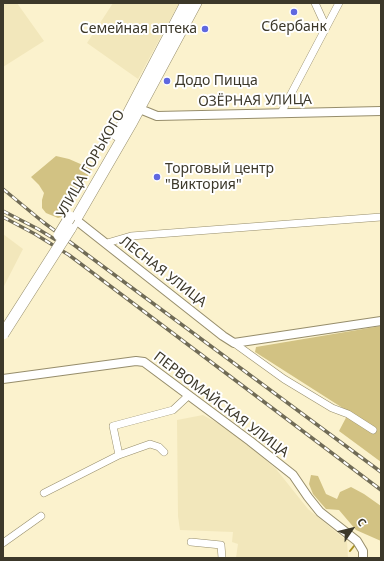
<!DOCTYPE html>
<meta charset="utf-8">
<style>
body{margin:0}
#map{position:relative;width:384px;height:561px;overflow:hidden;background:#fbf2cd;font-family:"Noto Sans",sans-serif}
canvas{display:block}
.frame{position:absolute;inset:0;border:4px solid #3c382a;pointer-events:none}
.north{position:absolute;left:332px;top:509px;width:40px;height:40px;-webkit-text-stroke:3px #fff;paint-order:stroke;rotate:55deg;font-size:11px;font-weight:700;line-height:16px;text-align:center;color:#3c382a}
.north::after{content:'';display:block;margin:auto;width:14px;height:18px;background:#3c382a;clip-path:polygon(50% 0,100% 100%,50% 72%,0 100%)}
</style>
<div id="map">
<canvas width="384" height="561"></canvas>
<div class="frame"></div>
<div class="north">С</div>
</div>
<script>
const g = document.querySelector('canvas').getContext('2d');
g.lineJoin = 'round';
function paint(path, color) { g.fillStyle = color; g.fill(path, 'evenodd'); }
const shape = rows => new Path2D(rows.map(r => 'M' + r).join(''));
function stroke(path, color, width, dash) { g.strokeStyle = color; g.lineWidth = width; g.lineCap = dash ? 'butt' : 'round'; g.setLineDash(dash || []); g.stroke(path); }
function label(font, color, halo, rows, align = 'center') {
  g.font = font + ' "Noto Sans",sans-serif'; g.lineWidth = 4; g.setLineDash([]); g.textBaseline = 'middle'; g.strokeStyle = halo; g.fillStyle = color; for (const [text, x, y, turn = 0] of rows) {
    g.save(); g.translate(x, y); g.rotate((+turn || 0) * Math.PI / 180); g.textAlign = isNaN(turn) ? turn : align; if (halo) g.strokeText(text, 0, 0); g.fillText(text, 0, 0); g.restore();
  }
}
const built = shape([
 [3,3,17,3,44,41,3,67],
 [113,3,179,3,138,79,87,43],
 [3,234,23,249,3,288],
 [203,415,232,431,276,469,308,509,347,541,348,558,236,558,238,544,232,542,233,532,180,530,178,516,177,420]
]);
const green = shape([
 [56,156,69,159,92,169,66,212,62,217,58,218,46,213,42,208,42,200,44,193,39,185,31,177],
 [381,326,381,462,339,431,349,412,255,352,256,347],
 [311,475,318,476,326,494,337,499,340,492,351,487,364,494,381,506,381,541,356,530,339,510,326,509,313,494,309,484]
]);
const stream = shape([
 [350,551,354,546]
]);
const minor = shape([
 [315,3,326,27],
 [281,113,339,3],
 [107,243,131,236,381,217],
 [234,343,284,379,332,408,348,414,373,430],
 [119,455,150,444,159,447,164,452],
 [44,493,119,455,113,426,173,410,188,396],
 [191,542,221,545,222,558],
 [3,543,41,516]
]);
const tertiary = shape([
 [135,107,157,116,381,111],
 [76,220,223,336,234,343,381,321],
 [3,379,136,361,144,362,250,441,293,475,308,497,320,512,357,541,363,551,363,558]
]);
const primary = shape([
 [117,135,186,3],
 [70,229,132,122,196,3]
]);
const rail = shape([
 [3,189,43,222,381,472],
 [3,211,38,229,56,240],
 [3,217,35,234,69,255,381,490]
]);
const primaryBridge = shape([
 [59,235,70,217],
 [3,334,70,229]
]);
const markers = [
 [294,12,4,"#5f68e0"],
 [205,29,4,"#5f68e0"],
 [167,81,4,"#5f68e0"],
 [157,177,4,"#5f68e0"]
];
const poiNames = [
 ["Сбербанк",294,27,"center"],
 ["Семейная аптека",197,29,"right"],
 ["Додо Пицца",175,81],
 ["Торговый центр",165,169],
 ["\"Виктория\"",165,185]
];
const streetNames = [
 ["ОЗЁРНАЯ УЛИЦА",255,101,-1],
 ["УЛИЦА ГОРЬКОГО",91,164,-60],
 ["ЛЕСНАЯ УЛИЦА",163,272,38],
 ["ПЕРВОМАЙСКАЯ УЛИЦА",221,405,37]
];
paint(built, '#f2e7bb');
paint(green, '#d2c283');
stroke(stream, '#aa9121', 2);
stroke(minor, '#968d6b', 8);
stroke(tertiary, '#968d6b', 10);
stroke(primary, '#968d6b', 12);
stroke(minor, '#fff', 7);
stroke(tertiary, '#fff', 8);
stroke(primary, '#fff', 11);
stroke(rail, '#706b56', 3.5);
stroke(rail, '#fff', 2, [6]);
stroke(primaryBridge, '#968d6b', 12, []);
stroke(primaryBridge, '#fff', 11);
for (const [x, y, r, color] of markers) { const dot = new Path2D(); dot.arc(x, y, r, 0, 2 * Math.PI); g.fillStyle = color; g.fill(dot); stroke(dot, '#fff', 1.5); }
label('14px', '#3c382a', '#fff', poiNames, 'left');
label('14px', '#3c382a', '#fff', streetNames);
</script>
